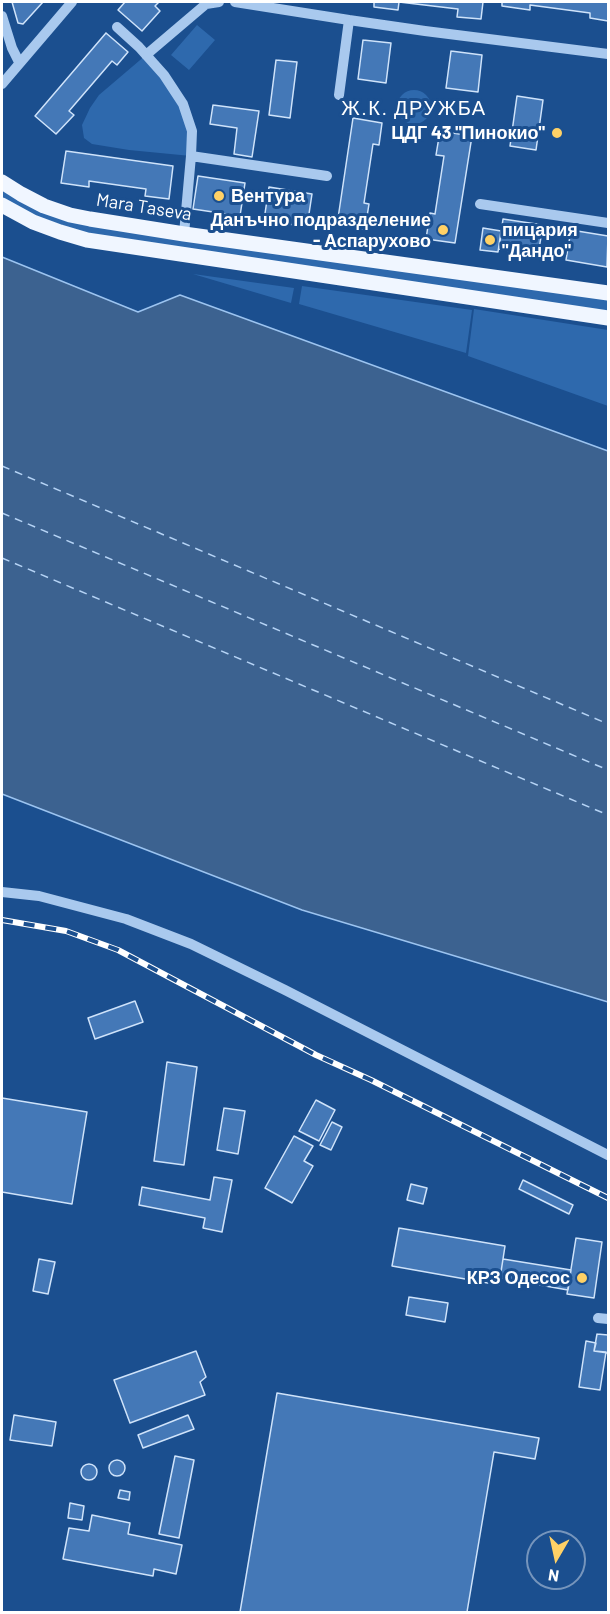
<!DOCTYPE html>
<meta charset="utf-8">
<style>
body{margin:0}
#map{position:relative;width:610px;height:1614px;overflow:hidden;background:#1b4f8f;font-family:Barlow,sans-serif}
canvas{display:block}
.frame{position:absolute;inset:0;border:3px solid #fff;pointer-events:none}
.north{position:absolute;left:526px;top:1530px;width:60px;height:60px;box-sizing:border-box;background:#1b4f8f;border:2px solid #7695bc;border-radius:50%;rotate:189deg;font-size:16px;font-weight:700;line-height:24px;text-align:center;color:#fff}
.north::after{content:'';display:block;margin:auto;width:21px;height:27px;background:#ffd166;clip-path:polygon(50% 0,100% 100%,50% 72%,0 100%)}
</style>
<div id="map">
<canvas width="610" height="1614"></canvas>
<div class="frame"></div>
<div class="north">N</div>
</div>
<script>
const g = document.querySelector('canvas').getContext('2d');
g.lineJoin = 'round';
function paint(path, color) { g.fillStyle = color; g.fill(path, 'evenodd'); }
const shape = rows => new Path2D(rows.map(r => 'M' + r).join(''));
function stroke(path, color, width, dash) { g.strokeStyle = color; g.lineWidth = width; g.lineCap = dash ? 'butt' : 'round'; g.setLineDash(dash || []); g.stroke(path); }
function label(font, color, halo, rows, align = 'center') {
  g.font = font + ' Barlow,sans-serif'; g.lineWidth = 6; g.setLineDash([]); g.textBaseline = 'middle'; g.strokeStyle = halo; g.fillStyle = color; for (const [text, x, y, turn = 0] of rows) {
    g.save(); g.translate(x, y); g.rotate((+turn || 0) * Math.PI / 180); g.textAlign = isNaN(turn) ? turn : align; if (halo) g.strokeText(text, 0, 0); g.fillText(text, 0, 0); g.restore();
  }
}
const green = shape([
 [197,25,215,40,189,70,171,55],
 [146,55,183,104,191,156,129,150,92,144,84,138,82,125,90,108,99,95],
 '397 107a17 17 0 1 1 34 0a17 17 0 1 1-34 0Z',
 [2,182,44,206,608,293,608,318,89,234,37,217,2,198],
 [193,274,294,288,291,303],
 [302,286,472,310,466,353,299,304],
 [474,309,608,330,608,406,468,356]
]);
const water = shape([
 [2,257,138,312,180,295,608,451,608,1002,302,910,2,794,2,257]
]);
const ferry = shape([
 [2,466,608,724],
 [2,513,608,770],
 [2,558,608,815]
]);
const building = shape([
 [12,2,43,2,23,24,18,23,12,2],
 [125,2,159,2,155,6,160,11,142,31,118,10,125,2],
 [374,2,483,2,481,19,457,17,458,9,399,2,398,10,374,7,374,2],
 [502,2,608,2,608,21,590,18,590,13,530,5,530,10,502,6,502,2],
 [106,33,128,52,117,65,112,61,69,111,74,115,56,134,35,116,106,33],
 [363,40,391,43,386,83,358,79,363,40],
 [451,51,482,55,478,92,446,88,451,51],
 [276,60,297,62,290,118,269,115,276,60],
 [517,96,543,100,536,150,510,146,517,96],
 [213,105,259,111,252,157,234,154,237,128,210,124,213,105],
 [353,118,382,123,379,145,373,144,364,203,369,204,365,229,337,225,353,118],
 [440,131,472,136,455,243,426,239,430,213,435,214,444,156,436,155,440,131],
 [66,151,173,166,169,199,145,196,146,189,89,181,89,187,61,183,66,151],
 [198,176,245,183,240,216,193,209,198,176],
 [269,187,312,194,307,227,264,220,269,187],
 [503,219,543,225,538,255,499,249,503,219],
 [483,228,501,231,498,252,480,250,483,228],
 [571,230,608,236,607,267,566,260,571,230],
 [135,1001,143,1022,95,1039,88,1018,135,1001],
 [167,1062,197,1067,184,1165,154,1161,167,1062],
 [2,1098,87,1112,72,1204,2,1192,2,1098],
 [316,1100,335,1110,319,1141,299,1131,316,1100],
 [224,1108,245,1111,238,1154,217,1150,224,1108],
 [332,1122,342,1127,331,1150,320,1145,332,1122],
 [294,1136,313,1146,304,1161,313,1166,292,1203,265,1188,294,1136],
 [214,1177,232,1180,222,1232,203,1228,205,1218,139,1205,142,1187,210,1200,214,1177],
 [523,1180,573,1205,569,1214,519,1189,523,1180],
 [411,1184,427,1188,423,1204,407,1200,411,1184],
 [399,1228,505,1246,499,1285,392,1266,399,1228],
 [576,1238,602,1242,594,1298,567,1294,576,1238],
 [39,1259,55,1262,48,1294,33,1291,39,1259],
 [503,1259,571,1270,568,1290,500,1278,503,1259],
 [409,1297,448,1303,445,1322,406,1315,409,1297],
 [597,1334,608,1335,608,1353,594,1351,597,1334],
 [586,1341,596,1343,594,1351,606,1352,600,1390,579,1387,586,1341],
 [196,1351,206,1377,200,1382,205,1395,130,1423,114,1380,196,1351],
 [277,1393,539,1438,535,1459,494,1452,467,1612,240,1612,277,1393],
 [14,1415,56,1422,52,1446,10,1440,14,1415],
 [188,1415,194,1429,143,1448,138,1435,188,1415],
 [175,1456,194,1460,179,1538,159,1534,175,1456],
 '109 1468a8 8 0 1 1 16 0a8 8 0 1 1-16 0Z',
 '81 1472a8 8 0 1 1 16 0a8 8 0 1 1-16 0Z',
 [120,1490,130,1492,129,1500,118,1498,120,1490],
 [70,1503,84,1506,82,1520,68,1518,70,1503],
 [92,1515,130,1523,128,1534,182,1545,176,1574,154,1569,153,1576,63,1559,69,1528,89,1531,92,1515]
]);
const minor = shape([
 [235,2,349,20],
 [2,16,12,48,19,62],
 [117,27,139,47,164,75,183,104,192,131,191,156,184,234],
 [146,55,206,4,219,2],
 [2,84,72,2],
 [339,95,349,20,425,31,608,54],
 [191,156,327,176],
 [480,204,608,223],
 [2,892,39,896,126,919,191,944,285,990,608,1155],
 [598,1318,608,1319]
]);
const major = shape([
 [2,182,21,194,44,206,70,215,90,219,184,234,608,293],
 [2,205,33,222,60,232,87,240,608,318]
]);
const rail = shape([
 [2,920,66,931,118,950,316,1055,371,1080,608,1198]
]);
const markers = [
 [557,133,6,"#ffd166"],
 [219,196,6,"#ffd166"],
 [443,230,6,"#ffd166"],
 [490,240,6,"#ffd166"],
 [582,1278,6,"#ffd166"]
];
const poiNames = [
 ["ЦДГ 43 \"Пинокио\"",545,133],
 ["Вентура",231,196,"left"],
 ["Данъчно подразделение",431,220],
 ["- Аспарухово",431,241],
 ["пицария",502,230,"left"],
 ["\"Дандо\"",502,251,"left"],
 ["КРЗ Одесос",570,1278]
];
const streetNames = [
 ["Mara Taseva",144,207,9]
];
const neighbourhoodNames = [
 ["Ж.К. ДРУЖБА",414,108]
];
paint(green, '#2e69ad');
paint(water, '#3c6290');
stroke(water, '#9cc4f0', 1.5);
stroke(ferry, '#b5d3f5', 1.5, [8, 6]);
paint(building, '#4478b7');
stroke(building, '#cfe3fa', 1.5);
stroke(minor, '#a9c9ee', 10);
stroke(major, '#f0f6ff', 15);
stroke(rail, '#fff', 6);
stroke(rail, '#1b4f8f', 4, [11]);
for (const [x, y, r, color] of markers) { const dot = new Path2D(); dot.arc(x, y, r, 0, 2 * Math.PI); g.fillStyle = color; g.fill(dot); stroke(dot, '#1b4f8f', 2); }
label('bold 18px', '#fff', '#1b4f8f', poiNames, 'right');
label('18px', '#fff', '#1b4f8f', streetNames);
g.letterSpacing = '1.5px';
label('20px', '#fff', '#1b4f8f', neighbourhoodNames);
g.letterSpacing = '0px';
</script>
